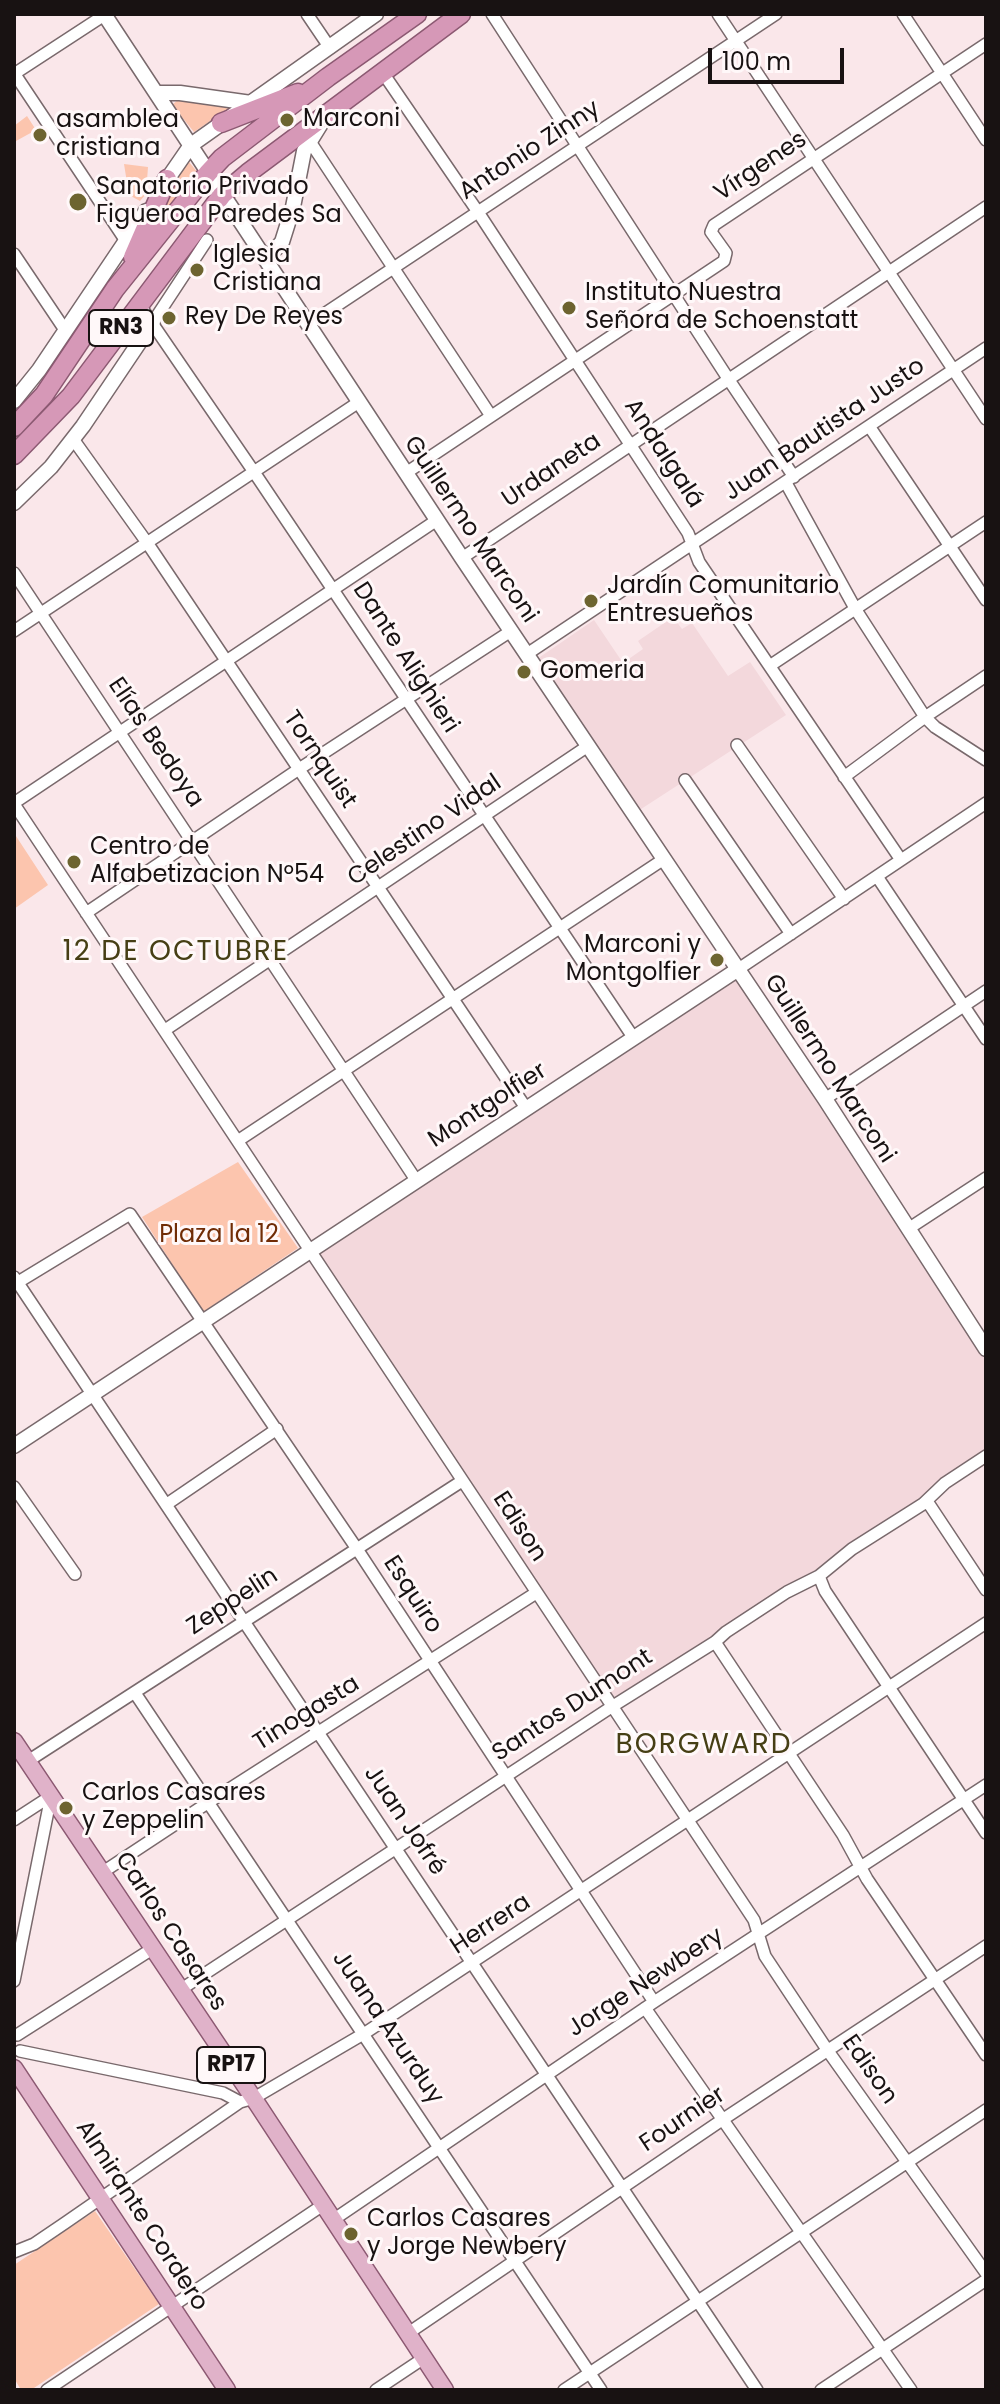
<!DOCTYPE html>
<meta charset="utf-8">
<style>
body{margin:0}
#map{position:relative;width:1000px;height:2404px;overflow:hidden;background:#fae7ea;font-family:Poppins,sans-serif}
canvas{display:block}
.frame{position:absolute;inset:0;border:16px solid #181212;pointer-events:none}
.scale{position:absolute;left:708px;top:48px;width:136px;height:36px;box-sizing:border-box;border:4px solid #181212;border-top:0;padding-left:10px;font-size:24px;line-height:28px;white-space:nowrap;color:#181212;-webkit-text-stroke:6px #fff8f9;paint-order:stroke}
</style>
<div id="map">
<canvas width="1000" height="2404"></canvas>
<div class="frame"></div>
<div class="scale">100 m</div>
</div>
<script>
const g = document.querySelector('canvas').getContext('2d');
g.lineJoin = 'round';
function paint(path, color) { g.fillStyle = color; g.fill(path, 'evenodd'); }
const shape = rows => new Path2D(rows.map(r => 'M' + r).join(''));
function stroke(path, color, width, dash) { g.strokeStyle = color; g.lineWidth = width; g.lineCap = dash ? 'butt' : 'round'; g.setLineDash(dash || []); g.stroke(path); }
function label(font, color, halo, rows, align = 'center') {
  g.font = font + ' Poppins,sans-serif'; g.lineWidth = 6; g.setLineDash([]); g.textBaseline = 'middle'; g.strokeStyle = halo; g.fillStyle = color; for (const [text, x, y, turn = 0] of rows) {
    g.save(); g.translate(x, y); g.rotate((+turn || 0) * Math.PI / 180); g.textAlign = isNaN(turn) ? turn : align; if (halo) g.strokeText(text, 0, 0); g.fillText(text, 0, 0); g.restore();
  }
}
const built = shape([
 [673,617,682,629,692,623,728,676,750,662,786,715,638,811,539,663,540,657,594,620,623,663,643,649,638,641],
 [737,970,986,1349,986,1456,927,1501,613,1706,310,1250]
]);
const green = shape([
 [180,98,186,98,231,107,194,132,172,105],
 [27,116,36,130,16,141,14,126],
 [186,162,189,162,199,174,144,243,163,201],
 [124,164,148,167,146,194,140,201,129,195],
 [14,833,48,885,14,909],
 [238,1162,298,1248,203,1312,142,1217],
 [95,2211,159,2304,31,2390,21,2390,14,2378,14,2265]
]);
const minor = shape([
 [307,14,330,48],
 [492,14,729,380,794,477],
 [718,14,986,419],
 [903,14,986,140],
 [14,73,126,241],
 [383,73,478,212,688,533,699,562,901,860],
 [14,74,106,14],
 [309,140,491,416],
 [14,254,65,330],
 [139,304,254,472,633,1037],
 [153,322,207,240],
 [309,324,776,14],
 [869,426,986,600],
 [73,439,148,544,526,1108],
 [406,473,724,261,726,253,711,232,714,225,986,44],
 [786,483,856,610,925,717,935,727,986,760],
 [462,558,986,207],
 [14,573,416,1180],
 [14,631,359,402],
 [527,654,986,348],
 [771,665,986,522],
 [737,745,844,899],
 [844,777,925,717,986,676],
 [685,780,791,934],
 [14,803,437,520],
 [14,804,754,1920,765,1956,828,2051,986,2273],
 [878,878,986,1039],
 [86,913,299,769,511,631],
 [737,970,986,803],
 [165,1030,588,746],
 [825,1099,986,991],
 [239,1140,664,859],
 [908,1229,986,1178],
 [14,1277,757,2390],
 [15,1284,130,1214,357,1549,654,2002],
 [14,1487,75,1574],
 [927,1501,986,1590],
 [167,1504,277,1429],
 [819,1576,825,1591,986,1833],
 [715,1642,843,1835,867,1879,986,2055],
 [135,1693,601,2390],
 [28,1761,462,1481],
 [14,1820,51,1796],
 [103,1872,209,1802,536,1593],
 [14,1981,51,1796],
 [180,1990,613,1706,715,1642,726,1632,787,1592,819,1576,852,1549,923,1504,945,1483,986,1456],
 [645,2008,911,2390],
 [17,2035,152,1949],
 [20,2051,223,2093,240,2102],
 [333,2220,654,2002,986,1785],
 [14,2252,34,2244,65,2223,240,2102,254,2098,365,2033,986,1623],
 [407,2334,722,2120,986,1946],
 [47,2390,323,2205],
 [376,2390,424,2358],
 [564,2390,986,2110],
 [821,2390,986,2280]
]);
const tertiary = shape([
 [104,14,462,558,825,1099,986,1349],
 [157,93,180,93,251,103],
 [162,187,191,145,376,14],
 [266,259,282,242,293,207,304,151,322,122],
 [14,401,39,370,146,211],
 [14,503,51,467,83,426,153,322],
 [14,1446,737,970]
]);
const primary = shape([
 [14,1741,258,2105,445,2390],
 [14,2068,227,2390]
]);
const trunk = shape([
 [221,123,298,93],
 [133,257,167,179],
 [14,427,44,395,115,289,208,173,222,158,328,77,417,14],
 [14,455,71,396,222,195,248,173,461,14]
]);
const markers = [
 [287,120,8,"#6d6430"],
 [40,135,8,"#6d6430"],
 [78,202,10,"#6d6430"],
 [197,270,8,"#6d6430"],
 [569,308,8,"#6d6430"],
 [169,318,8,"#6d6430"],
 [591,601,8,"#6d6430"],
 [524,672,8,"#6d6430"],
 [74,862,8,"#6d6430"],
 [717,960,8,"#6d6430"],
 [66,1808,8,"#6d6430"],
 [351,2234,8,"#6d6430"]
];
const shields = [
 [121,328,64],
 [231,2065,68]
];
const shieldNames = [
 ["RN3",121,328],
 ["RP17",231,2065]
];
const poiNames = [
 ["Marconi",303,120],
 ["asamblea",56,121],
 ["cristiana",56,149],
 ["Sanatorio Privado",96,188],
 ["Figueroa Paredes Sa",96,216],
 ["Iglesia",213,256],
 ["Cristiana",213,284],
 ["Instituto Nuestra",585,294],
 ["Señora de Schoenstatt",585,322],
 ["Rey De Reyes",185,318],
 ["Jardín Comunitario",607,587],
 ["Entresueños",607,615],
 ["Gomeria",540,672],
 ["Centro de",90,848],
 ["Alfabetizacion Nº54",90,876],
 ["Marconi y",701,946,"right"],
 ["Montgolfier",701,974,"right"],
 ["Carlos Casares",82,1794],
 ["y Zeppelin",82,1822],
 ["Carlos Casares",367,2220],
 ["y Jorge Newbery",367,2248]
];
const streetNames = [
 ["Antonio Zinny",530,151,-33],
 ["Vírgenes",761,167,-34],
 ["Juan Bautista Justo",825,430,-34],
 ["Andalgalá",663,454,57],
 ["Urdaneta",552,471,-34],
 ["Guillermo Marconi",470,530,56],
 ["Dante Alighieri",405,658,57],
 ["Elías Bedoya",155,743,56],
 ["Tornquist",319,760,56],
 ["Celestino Vidal",425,831,-34],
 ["Guillermo Marconi",829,1069,57],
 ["Montgolfier",488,1106,-33],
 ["Edison",519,1527,57],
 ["Esquiro",412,1595,57],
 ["Zeppelin",233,1602,-33],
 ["Santos Dumont",573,1706,-33],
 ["Tinogasta",307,1714,-32],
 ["Juan Jofré",404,1821,56],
 ["Herrera",491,1925,-33],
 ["Carlos Casares",170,1932,57],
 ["Jorge Newbery",646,1983,-33],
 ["Juana Azurduy",387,2028,56],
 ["Edison",869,2070,55],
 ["Fournier",683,2120,-34],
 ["Almirante Cordero",141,2216,57]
];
const parkNames = [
 ["Plaza la 12",219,1236]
];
const quarterNames = [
 ["12 DE OCTUBRE",176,953],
 ["BORGWARD",704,1746]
];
paint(built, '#f3d8dc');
paint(green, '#fcc5ae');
stroke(minor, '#79696c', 14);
stroke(tertiary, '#79696c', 17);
stroke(primary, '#8c5972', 19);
stroke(trunk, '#8c5972', 21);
stroke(minor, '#fff', 11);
stroke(tertiary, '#fff', 14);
stroke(primary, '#e0b2c9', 16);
stroke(trunk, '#d698b7', 18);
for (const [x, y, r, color] of markers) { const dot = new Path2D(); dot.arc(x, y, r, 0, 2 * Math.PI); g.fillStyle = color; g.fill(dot); stroke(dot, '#fff8f9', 3); }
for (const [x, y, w] of shields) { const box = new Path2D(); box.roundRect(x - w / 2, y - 18, w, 36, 6); g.fillStyle = '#fff8f9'; g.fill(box); stroke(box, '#181212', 2); }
label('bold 22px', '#181212', null, shieldNames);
label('24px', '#181212', '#fff8f9', poiNames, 'left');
label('24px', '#181212', '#fff8f9', streetNames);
label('24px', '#702c06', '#fff8f9', parkNames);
g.letterSpacing = '2px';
label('28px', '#463f15', '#fff8f9', quarterNames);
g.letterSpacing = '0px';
</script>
